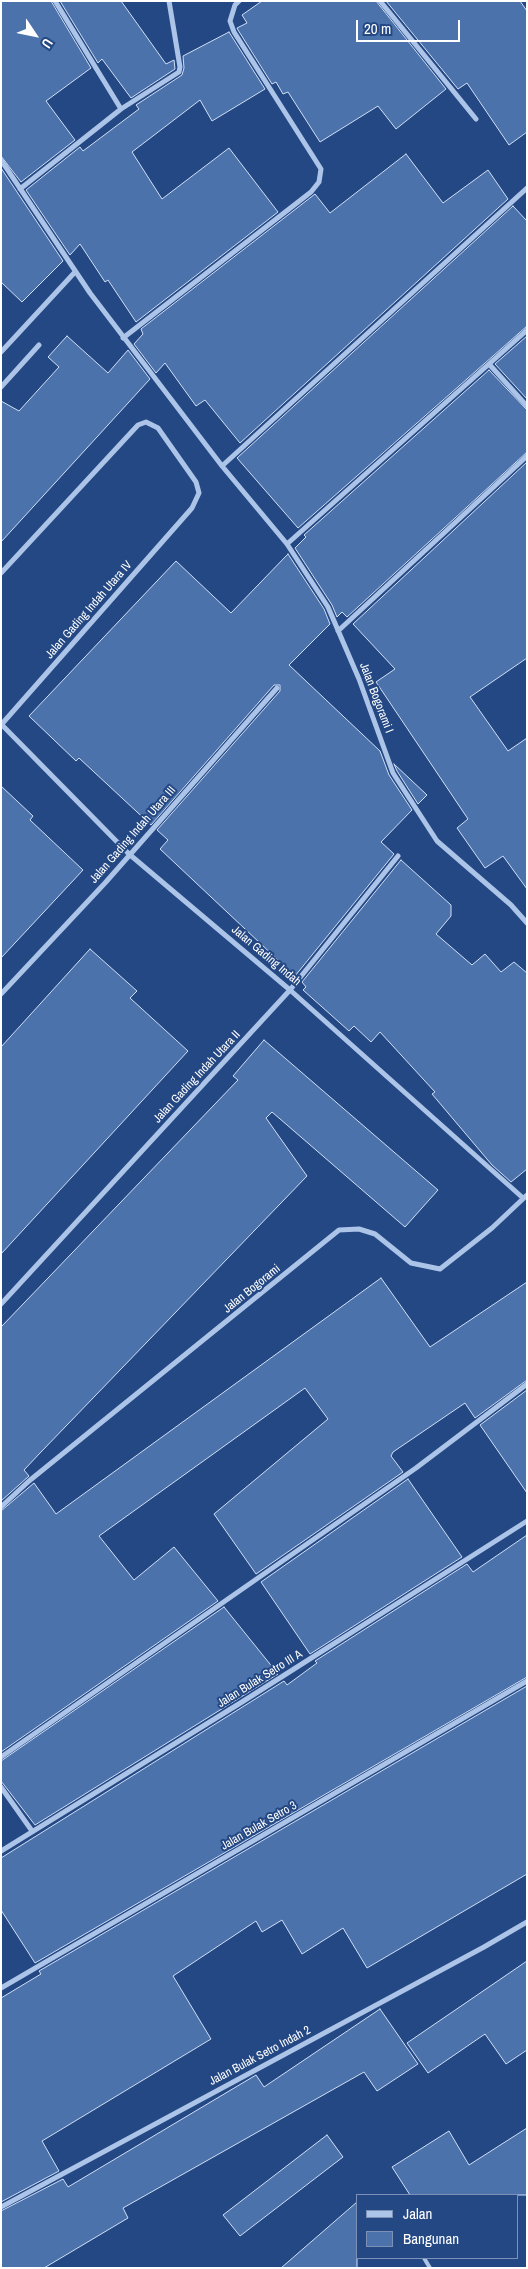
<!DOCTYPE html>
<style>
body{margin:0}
#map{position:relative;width:528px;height:2269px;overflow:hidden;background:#244884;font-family:"Archivo Narrow",sans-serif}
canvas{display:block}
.frame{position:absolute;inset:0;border:2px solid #fff;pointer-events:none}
.legend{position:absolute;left:356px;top:2194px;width:162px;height:65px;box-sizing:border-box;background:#244884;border:1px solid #7c91b5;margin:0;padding:6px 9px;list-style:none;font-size:15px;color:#fff}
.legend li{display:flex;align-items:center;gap:10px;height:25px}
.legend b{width:25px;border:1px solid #7c91b5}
.north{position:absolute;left:10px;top:10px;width:50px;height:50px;-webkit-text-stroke:4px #244884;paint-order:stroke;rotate:124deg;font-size:14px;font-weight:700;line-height:20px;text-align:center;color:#fff}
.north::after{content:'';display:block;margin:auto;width:18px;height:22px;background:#fff;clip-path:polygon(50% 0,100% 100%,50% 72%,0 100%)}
.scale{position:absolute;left:356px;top:20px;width:104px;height:22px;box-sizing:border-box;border:2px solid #fff;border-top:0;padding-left:6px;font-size:15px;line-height:18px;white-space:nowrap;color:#fff;-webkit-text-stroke:4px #244884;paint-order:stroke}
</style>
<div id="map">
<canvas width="528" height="2269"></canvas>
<div class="frame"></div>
<ul class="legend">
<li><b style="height:6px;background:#acc4e8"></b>Jalan</li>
<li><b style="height:14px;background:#4c72ac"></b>Bangunan</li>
</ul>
<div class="north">U</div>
<div class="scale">20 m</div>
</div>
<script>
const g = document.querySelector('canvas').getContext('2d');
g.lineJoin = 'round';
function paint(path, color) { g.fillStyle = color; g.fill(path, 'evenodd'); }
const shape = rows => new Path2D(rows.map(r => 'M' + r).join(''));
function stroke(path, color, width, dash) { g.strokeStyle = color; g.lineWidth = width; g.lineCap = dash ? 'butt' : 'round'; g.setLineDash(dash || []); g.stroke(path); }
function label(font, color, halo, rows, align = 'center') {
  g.font = font + ' "Archivo Narrow",sans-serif'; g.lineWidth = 4; g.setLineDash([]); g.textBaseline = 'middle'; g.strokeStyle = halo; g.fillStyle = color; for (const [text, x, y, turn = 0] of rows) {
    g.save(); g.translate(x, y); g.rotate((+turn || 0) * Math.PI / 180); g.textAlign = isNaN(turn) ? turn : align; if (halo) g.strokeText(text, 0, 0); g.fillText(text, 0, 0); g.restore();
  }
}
const building = shape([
 [1,1,51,1,91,68,46,101,75,140,21,182,1,156,1,1],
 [60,1,121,1,166,64,174,60,175,69,131,98,102,59,98,63,60,1],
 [262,1,376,1,446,89,396,129,378,106,320,142,288,92,283,94,276,82,272,84,238,30,237,28,247,23,242,15,262,1],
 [386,1,520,1,527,11,527,132,509,145,467,83,458,89,386,1],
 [229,32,265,89,212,121,200,100,132,152,162,199,229,148,278,212,136,322,108,280,105,282,80,244,70,255,26,190,80,147,83,151,139,109,136,105,182,75,184,68,183,56,229,32],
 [406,154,443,203,488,170,508,199,240,443,205,400,196,406,165,363,156,373,134,344,143,334,141,329,315,194,330,213,406,154],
 [1,168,63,261,22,302,1,282,1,168],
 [513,206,527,221,527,326,298,528,237,458,513,206],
 [67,336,108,373,128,350,150,379,1,542,1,401,19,411,59,367,48,357,67,336],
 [527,336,527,399,495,364,527,336],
 [489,370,527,410,527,452,347,617,342,612,337,617,332,605,295,548,306,537,304,535,489,370],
 [527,462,527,658,470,697,508,751,527,738,527,889,503,856,485,868,457,828,468,819,376,682,395,669,353,624,527,462],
 [288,554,324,609,330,624,289,665,380,751,389,775,412,810,381,842,394,854,295,976,160,849,168,840,157,830,280,691,280,685,274,685,151,825,79,758,76,761,29,716,176,561,231,613,288,554],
 [394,764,427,795,418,804,397,771,394,764],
 [1,786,33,816,30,820,83,870,1,958,1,786],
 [401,860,451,905,451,916,436,934,472,965,485,954,501,972,514,962,527,973,527,1169,511,1182,492,1165,432,1094,435,1092,380,1032,371,1042,354,1026,349,1031,303,990,306,987,302,982,401,860],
 [90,949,137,991,130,998,188,1051,1,1254,1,1047,90,949],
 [264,1040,438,1190,405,1227,272,1112,266,1118,307,1176,41,1452,24,1470,29,1476,1,1501,1,1327,238,1080,233,1076,264,1040],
 [381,1278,430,1347,527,1282,527,1380,475,1418,465,1403,393,1452,391,1456,403,1472,256,1574,214,1514,328,1419,305,1388,99,1536,134,1580,174,1547,218,1601,1,1752,1,1511,34,1483,56,1514,381,1278],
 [527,1390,527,1493,480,1425,527,1390],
 [408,1479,462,1557,310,1654,261,1582,408,1479],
 [527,1535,527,1677,35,1963,1,1910,1,1858,284,1681,287,1685,317,1663,315,1661,467,1564,473,1572,527,1535],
 [224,1607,278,1674,35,1825,1,1781,1,1761,224,1607],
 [527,1686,527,1874,367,1968,343,1928,302,1954,282,1920,262,1932,256,1921,173,1976,211,2039,42,2141,59,2171,1,2202,1,1998,41,1974,39,1971,527,1686],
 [527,1961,527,2050,506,2064,485,2034,428,2073,407,2043,527,1961],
 [380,2009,418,2064,377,2091,364,2072,123,2208,128,2218,44,2268,1,2268,1,2211,63,2179,68,2187,256,2075,264,2087,380,2009],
 [527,2128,527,2195,410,2195,392,2167,449,2131,469,2165,527,2128],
 [327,2135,343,2157,240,2236,223,2215,327,2135],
 [357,2202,357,2268,281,2268,357,2202]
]);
const lane = shape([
 [424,2258,430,2268]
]);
const street = shape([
 [55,1,121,109],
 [380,1,476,119],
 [1,160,90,293,222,466,287,544,328,607,359,679,393,773,437,841,511,905,527,923],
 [20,189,121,109,179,72,180,67,169,1],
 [123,338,311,192,319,182,321,169,234,32,230,21,235,5,239,1],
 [1,352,75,272],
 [489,364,527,406],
 [1,387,39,345],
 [222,466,527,188],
 [287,544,527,330],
 [1,573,138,425,146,422,158,428,196,482,199,493,192,508,1,725],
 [338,631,527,456],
 [1,724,129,854,290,990,523,1198],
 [1,994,105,883,277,688],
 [1,1304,290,990,398,856],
 [1,1507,29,1481,339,1230,359,1229,375,1234,411,1263,440,1269,492,1228,527,1195],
 [1,1757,416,1468,527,1384],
 [1,1787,32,1831],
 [1,1851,242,1702,527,1521],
 [1,1988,527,1681],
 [1,2207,484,1947,527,1922]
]);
const streetNames = [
 ["Jalan Gading Indah Utara IV",89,610,-49],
 ["Jalan Bogorami I",376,698,69],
 ["Jalan Gading Indah Utara III",133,835,-49],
 ["Jalan Gading Indah",266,956,40],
 ["Jalan Gading Indah Utara II",197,1077,-47],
 ["Jalan Bogorami",252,1289,-39],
 ["Jalan Bulak Setro III A",260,1679,-32],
 ["Jalan Bulak Setro 3",259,1826,-30],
 ["Jalan Bulak Setro Indah 2",260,2056,-28]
];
paint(building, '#4c72ac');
stroke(building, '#d0dff6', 1);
stroke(lane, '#acc4e8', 4);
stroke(street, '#acc4e8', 5);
label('12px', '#fff', '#244884', streetNames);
</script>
